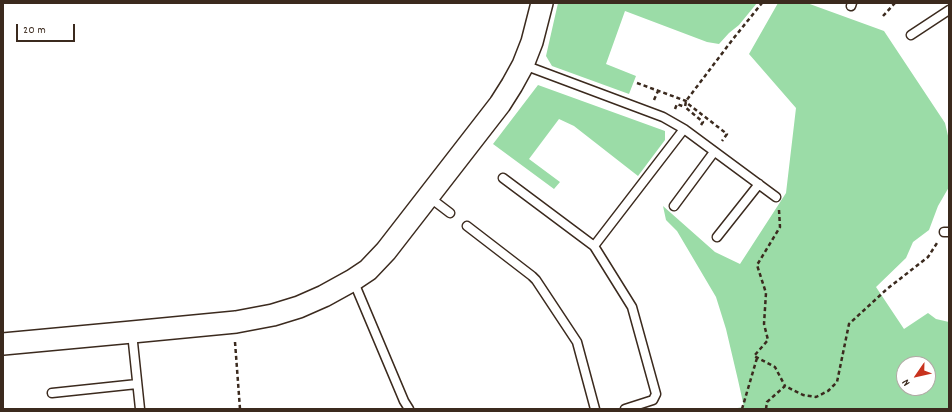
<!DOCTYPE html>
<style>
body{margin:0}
#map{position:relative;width:952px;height:412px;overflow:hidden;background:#fff;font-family:Dekko,sans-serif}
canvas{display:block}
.frame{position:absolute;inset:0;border:4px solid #3b2a1e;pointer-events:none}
.north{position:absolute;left:896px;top:356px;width:40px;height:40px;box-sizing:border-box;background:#fff;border:1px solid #b1aaa5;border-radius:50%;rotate:236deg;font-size:11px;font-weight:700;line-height:16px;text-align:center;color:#3b2a1e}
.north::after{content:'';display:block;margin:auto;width:14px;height:18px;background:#c8321e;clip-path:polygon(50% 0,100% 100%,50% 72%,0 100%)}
.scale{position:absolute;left:16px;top:24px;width:59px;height:18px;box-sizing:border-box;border:2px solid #3b2a1e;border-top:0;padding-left:5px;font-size:12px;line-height:14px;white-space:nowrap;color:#3b2a1e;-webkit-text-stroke:3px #fff;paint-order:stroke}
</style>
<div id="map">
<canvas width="952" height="412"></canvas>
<div class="frame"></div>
<div class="north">N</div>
<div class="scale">20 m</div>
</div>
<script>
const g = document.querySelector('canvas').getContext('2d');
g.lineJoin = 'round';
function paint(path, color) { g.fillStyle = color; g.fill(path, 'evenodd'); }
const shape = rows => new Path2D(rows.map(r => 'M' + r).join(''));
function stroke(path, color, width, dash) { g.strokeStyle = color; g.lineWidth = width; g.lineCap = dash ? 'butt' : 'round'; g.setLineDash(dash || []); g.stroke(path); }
const green = shape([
 [558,3,757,3,739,25,729,33,719,44,707,42,625,11,606,64,636,76,629,94,552,66,546,56],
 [778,3,807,3,884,31,945,123,949,140,949,187,938,206,929,230,913,242,906,258,876,287,904,329,928,313,936,319,949,322,949,409,731,409,744,407,738,380,726,329,716,297,677,231,666,220,663,206,715,252,740,264,786,193,796,108,749,54],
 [904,364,928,364,928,388,904,388],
 [538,85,665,131,665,140,638,176,574,126,559,119,529,159,560,182,554,189,493,144]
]);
const path = shape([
 [883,16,895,3],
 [637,83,686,101,687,103,727,134,722,141],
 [654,100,658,91],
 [675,109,677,104,685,107],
 [701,125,703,122,685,107,686,101,733,39,762,3],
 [779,210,780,227,757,265,766,293,764,324,768,340,754,356,775,367,785,386],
 [235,342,240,409],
 [742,409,757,358],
 [766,409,767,402,785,386,803,395,816,397,828,391,837,382,849,324,887,289,928,257,937,243]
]);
const service = shape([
 [851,6,852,3],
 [911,35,949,10],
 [524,65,663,117,684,129,776,197],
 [503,178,594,246,632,307,656,394,653,400,625,409],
 [429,197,450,213],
 [674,206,714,152],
 [467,226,532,276,536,280,577,342,595,409],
 [944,232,949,232],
 [717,237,759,184],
 [594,246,684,129],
 [353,280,404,401,409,409],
 [132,333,140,409],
 [52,393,137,384]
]);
const tertiary = shape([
 [3,344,132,332,236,322,273,315,299,307,324,296,353,280,368,270,386,251,500,104,512,85,523,65,532,42,542,3]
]);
paint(green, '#9bdca7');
stroke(service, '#3b2a1e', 11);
stroke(tertiary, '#3b2a1e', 24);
stroke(path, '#3b2a1e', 2.5, [4, 3]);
stroke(service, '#fff', 8);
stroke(tertiary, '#fff', 21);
</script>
